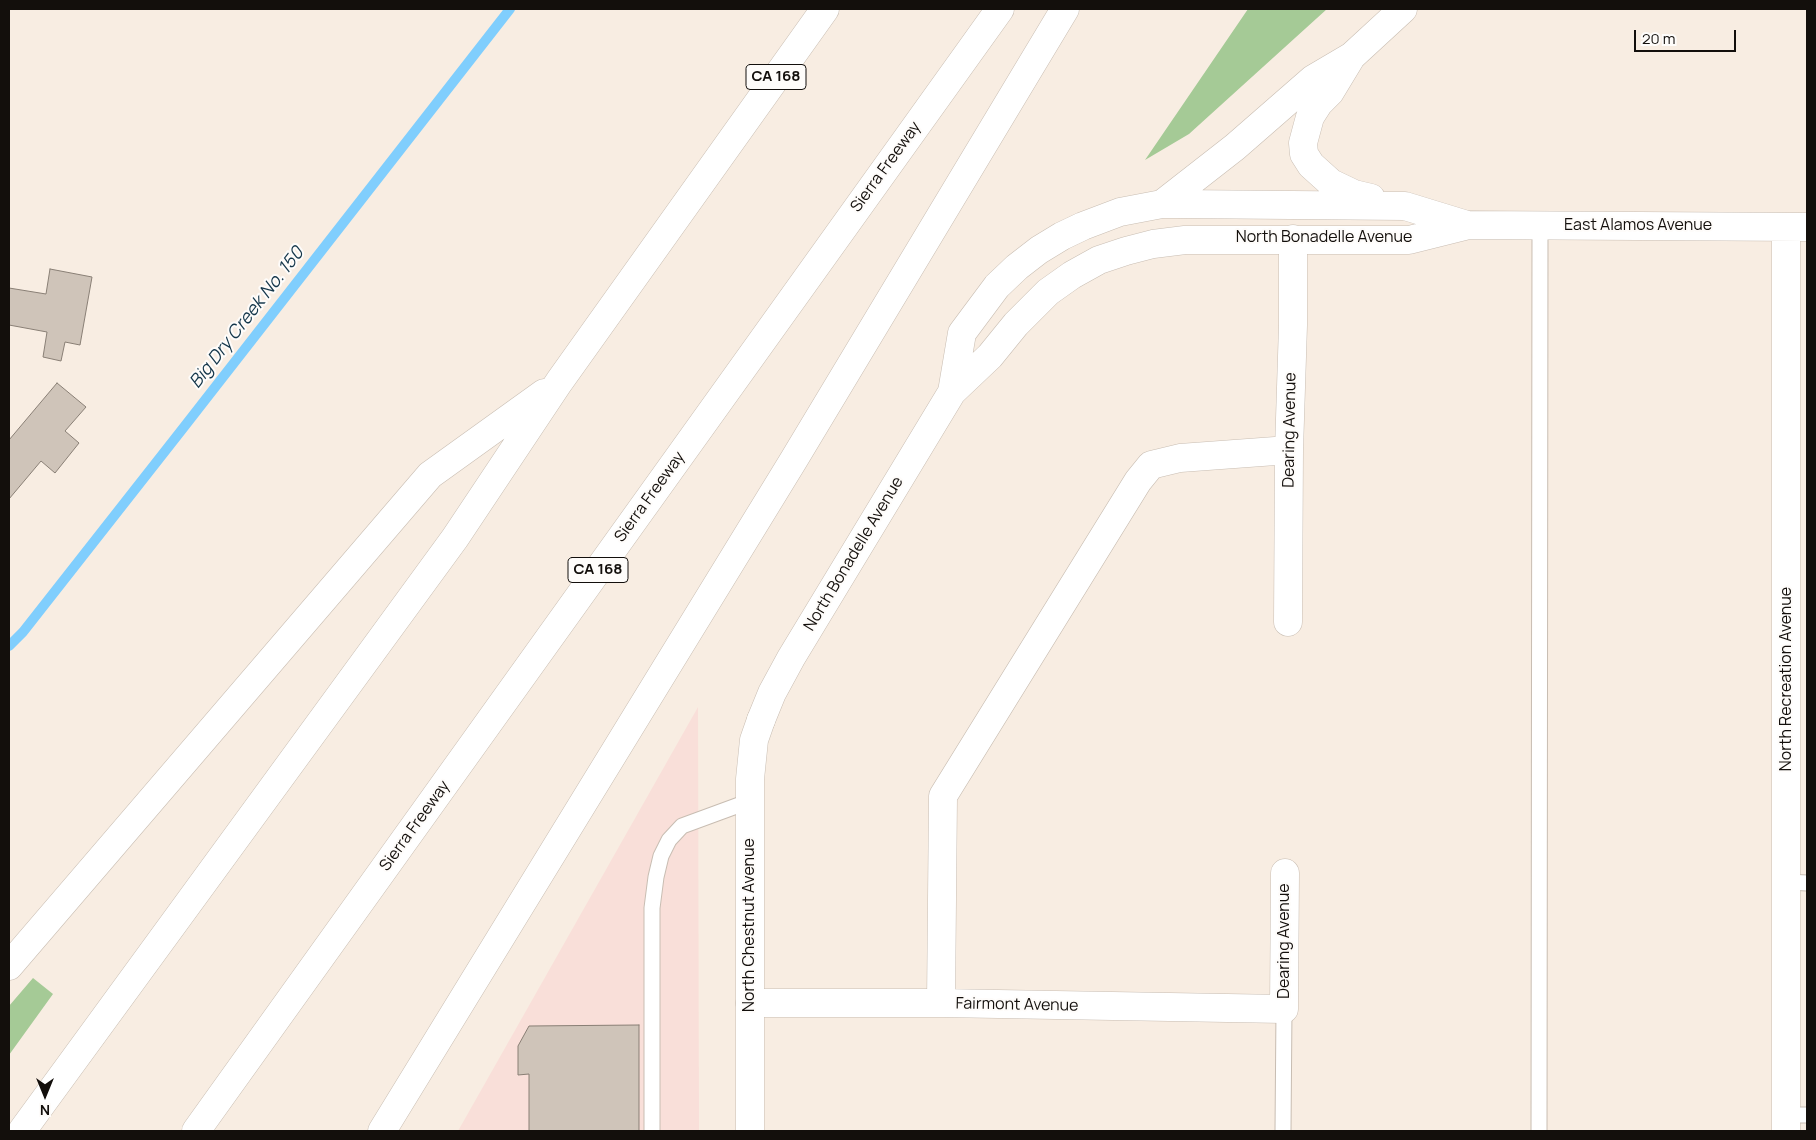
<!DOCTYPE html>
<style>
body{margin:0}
#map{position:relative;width:1816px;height:1140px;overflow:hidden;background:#f8ede2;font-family:Manrope,sans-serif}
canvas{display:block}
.frame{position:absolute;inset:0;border:10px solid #130f0c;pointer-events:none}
.north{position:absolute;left:20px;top:1070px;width:50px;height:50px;-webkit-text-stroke:4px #fefcfa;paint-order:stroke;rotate:180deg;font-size:14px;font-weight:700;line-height:20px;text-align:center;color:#130f0c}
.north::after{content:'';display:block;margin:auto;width:18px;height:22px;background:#130f0c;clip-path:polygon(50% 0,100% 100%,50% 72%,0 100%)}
.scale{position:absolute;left:1634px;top:30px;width:102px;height:22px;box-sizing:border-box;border:2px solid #130f0c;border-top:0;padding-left:6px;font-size:15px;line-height:18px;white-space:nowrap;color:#130f0c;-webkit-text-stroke:4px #fefcfa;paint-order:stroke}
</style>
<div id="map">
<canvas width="1816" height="1140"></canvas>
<div class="frame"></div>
<div class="north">N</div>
<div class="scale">20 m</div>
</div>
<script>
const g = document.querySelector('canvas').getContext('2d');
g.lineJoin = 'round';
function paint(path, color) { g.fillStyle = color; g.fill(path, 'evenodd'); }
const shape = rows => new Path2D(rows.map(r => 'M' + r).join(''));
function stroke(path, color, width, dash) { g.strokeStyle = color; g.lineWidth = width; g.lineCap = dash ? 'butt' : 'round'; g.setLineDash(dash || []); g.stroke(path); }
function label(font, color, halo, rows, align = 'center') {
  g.font = font + ' Manrope,sans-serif'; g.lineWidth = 4; g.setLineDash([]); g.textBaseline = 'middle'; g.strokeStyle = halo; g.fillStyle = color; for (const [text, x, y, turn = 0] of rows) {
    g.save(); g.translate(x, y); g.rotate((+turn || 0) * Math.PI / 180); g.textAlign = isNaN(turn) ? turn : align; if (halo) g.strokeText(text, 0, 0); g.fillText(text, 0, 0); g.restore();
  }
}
const commercial = shape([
 [698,707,699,1131,458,1131]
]);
const green = shape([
 [1248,9,1327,9,1189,134,1145,160],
 [33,978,53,994,9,1055,9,1006]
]);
const stream = shape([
 [9,646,23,632,184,427,510,9]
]);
const building = shape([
 [50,269,92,277,80,345,65,342,61,361,43,357,47,332,9,325,9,288,46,294,50,269],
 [57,383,86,407,65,431,79,443,55,473,41,461,9,499,9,440,57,383],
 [639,1025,639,1131,529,1131,529,1074,518,1075,518,1046,529,1026,639,1025]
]);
const lane = shape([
 [1787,882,1807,883],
 [1786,1115,1807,1115],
 [652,1131,652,908,656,877,661,856,669,840,682,826,750,801],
 [1283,1131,1284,1009],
 [1539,1131,1540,226]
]);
const street = shape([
 [1350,59,1330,92,1319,103,1310,117,1303,143,1304,154,1311,165,1331,183,1354,194,1371,198],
 [1162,204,1235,147,1313,79,1352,56,1403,9],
 [952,392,962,333,997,286,1017,267,1039,250,1062,236,1083,226,1120,212,1162,204,1177,204,1405,206,1467,225],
 [1288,622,1289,450,1293,325,1293,239],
 [761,720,772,693,791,658,952,392,990,356,1016,324,1048,292,1072,275,1099,260,1126,251,1153,244,1185,240,1409,240,1469,225,1807,227],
 [750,1003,941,1003,1284,1009,1285,873],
 [941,1003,943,796,1138,481,1151,465,1180,458,1289,450],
 [1786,1131,1786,227]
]);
const secondary = shape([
 [750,1131,750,779,754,740,761,720]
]);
const highway = shape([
 [9,966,430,475,544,393],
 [22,1131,455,538,559,382,825,9],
 [196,1131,1000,9],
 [382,1131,793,461,1065,9]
]);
const shields = [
 [776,77,60],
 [598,570,60]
];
const shieldNames = [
 ["CA 168",776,77],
 ["CA 168",598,570]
];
const streetNames = [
 ["Sierra Freeway",886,167,-54],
 ["East Alamos Avenue",1638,226],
 ["North Bonadelle Avenue",1324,238],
 ["Dearing Avenue",1290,430,-89],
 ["Sierra Freeway",650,497,-54],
 ["North Bonadelle Avenue",854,554,-59],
 ["North Recreation Avenue",1787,679,-90],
 ["Sierra Freeway",415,826,-54],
 ["North Chestnut Avenue",750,925,-90],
 ["Dearing Avenue",1285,941,-90],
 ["Fairmont Avenue",1017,1005,1]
];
const waterNames = [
 ["Big Dry Creek No. 150",247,318,-52]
];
paint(commercial, '#f9dfd9');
paint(green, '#a5ca96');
stroke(stream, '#80cefd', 10);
paint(building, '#cfc4b9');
stroke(building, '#897f75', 1);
stroke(lane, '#c8bdb2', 17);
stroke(street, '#c8bdb2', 29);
stroke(secondary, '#c8bdb2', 29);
stroke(highway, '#c8bdb2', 29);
stroke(lane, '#fff', 15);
stroke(street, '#fff', 28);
stroke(secondary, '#fff', 28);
stroke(highway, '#fff', 28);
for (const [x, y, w] of shields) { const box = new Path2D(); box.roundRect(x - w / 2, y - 12.5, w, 25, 4); g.fillStyle = '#fefcfa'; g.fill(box); stroke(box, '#130f0c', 1); }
label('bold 15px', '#130f0c', null, shieldNames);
label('16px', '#130f0c', '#fefcfa', streetNames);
label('italic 18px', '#14364a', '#fefcfa', waterNames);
</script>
